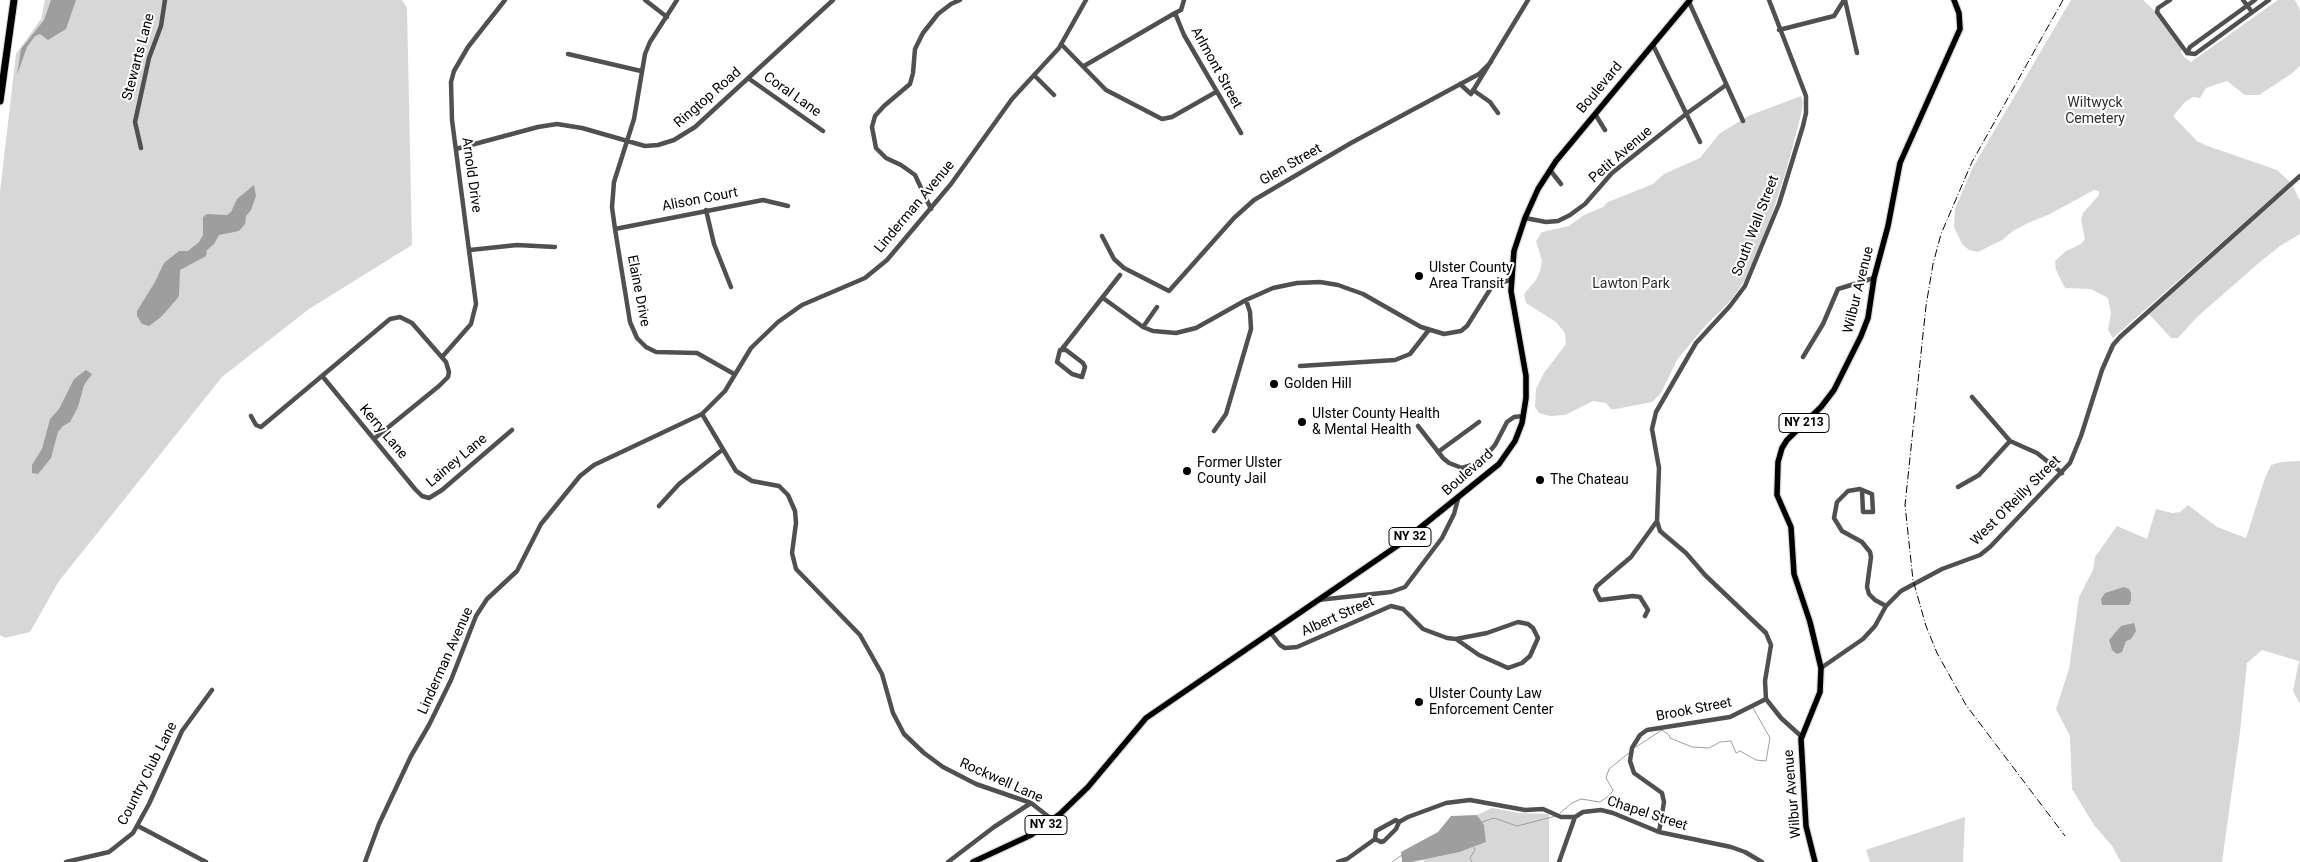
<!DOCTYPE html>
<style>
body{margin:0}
canvas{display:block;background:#fff}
</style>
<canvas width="2300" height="862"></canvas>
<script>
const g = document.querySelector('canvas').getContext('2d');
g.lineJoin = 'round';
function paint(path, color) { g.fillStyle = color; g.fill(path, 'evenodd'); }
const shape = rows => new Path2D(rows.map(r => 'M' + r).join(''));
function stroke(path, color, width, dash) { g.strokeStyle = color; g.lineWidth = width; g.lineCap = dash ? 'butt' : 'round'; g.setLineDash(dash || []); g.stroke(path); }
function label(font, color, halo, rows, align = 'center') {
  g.font = font + ' Roboto,sans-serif'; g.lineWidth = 4; g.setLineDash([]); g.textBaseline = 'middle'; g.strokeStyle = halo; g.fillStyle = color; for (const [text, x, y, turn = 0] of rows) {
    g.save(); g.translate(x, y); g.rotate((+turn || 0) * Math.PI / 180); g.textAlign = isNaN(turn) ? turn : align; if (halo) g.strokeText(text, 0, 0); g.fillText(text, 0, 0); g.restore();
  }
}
const green = shape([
 [45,0,402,0,407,8,412,245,309,309,222,377,59,581,30,632,5,638,0,635,0,192,16,54,41,19],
 [2071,0,2143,0,2155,11,2182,50,2181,52,2184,57,2191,62,2278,0,2295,0,2300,10,2300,66,2291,74,2259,95,2245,95,2227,81,2206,88,2200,98,2193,97,2185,102,2173,116,2197,141,2205,145,2277,170,2290,182,2113,338,2108,330,2111,313,2108,298,2091,289,2065,288,2056,270,2055,261,2066,251,2081,244,2085,239,2081,220,2083,213,2099,195,2099,191,2094,190,2050,214,2028,223,2013,231,2002,240,1978,252,1969,250,1962,244,1954,227,1955,209,1973,167],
 [1801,96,1803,102,1802,111,1786,171,1771,217,1745,280,1732,299,1705,326,1677,360,1661,393,1652,402,1616,409,1611,409,1606,403,1593,401,1565,415,1550,416,1539,413,1535,407,1536,389,1544,373,1566,344,1565,333,1556,322,1526,303,1524,294,1536,280,1540,271,1542,261,1536,241,1542,232,1569,226,1584,215,1603,207,1608,202,1653,184,1664,174,1700,158,1719,134,1748,116],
 [2293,186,2300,201,2300,234,2280,246,2260,262,2197,317,2178,338,2171,338,2148,313],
 [2300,461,2300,704,2293,691,2299,661,2262,650,2247,663,2240,732,2222,862,2121,862,2112,846,2094,825,2072,789,2070,736,2056,709,2069,669,2079,597,2093,570,2095,557,2117,526,2147,539,2156,509,2172,513,2180,512,2188,505,2217,527,2246,538,2265,478,2271,465,2281,462],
 [1492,808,1520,813,1549,814,1549,862,1424,862,1423,860,1460,852,1486,842,1484,825,1477,815],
 [1965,817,1963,862,1870,862,1866,850]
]);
const water = shape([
 [51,0,76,0,66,29,48,40,40,34,35,36,27,47,17,75,21,49,44,20],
 [254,185,256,196,251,210,246,216,245,224,239,231,219,235,214,244,207,250,206,256,180,270,179,296,176,300,161,317,149,326,142,324,137,316,137,311,155,282,164,263,179,251,188,251,199,242,203,235,203,217,207,214,227,215,231,212,237,199],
 [86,370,92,374,84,385,78,407,70,422,63,426,58,432,51,458,38,474,32,473,32,465,42,449,50,419,59,409,74,379],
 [2124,587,2129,589,2131,593,2131,601,2129,605,2102,605,2101,599,2105,593],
 [2134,623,2136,631,2131,639,2126,641,2122,652,2117,654,2112,650,2109,640,2121,626],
 [1477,815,1484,825,1486,842,1460,852,1412,862,1402,862,1401,852,1438,832,1451,816]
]);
const stream = shape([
 [1636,747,1662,730,1669,735,1670,738,1692,747,1709,748,1720,742,1731,741,1736,753,1740,751,1756,760,1766,761,1770,738,1753,708],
 [1560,813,1572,803,1581,799,1600,802,1611,794,1613,790,1606,778,1609,769,1629,753],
 [1482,822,1494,818,1517,826,1556,816],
 [1392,862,1402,855],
 [1472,862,1470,858,1475,850,1474,847]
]);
const minor = shape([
 [645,0,667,17],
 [677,0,650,42,645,54,634,119,614,182,612,207,615,229,630,322,637,338,646,347,656,352,697,353,734,374],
 [1769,0,1806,96,1806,113,1803,126,1779,204,1745,286,1730,306,1696,343,1656,412,1652,429,1659,468,1657,521,1660,531,1686,553,1705,575,1766,633,1771,645,1765,681,1766,699,1781,718,1802,737],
 [1845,0,1857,53],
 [2170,0,2158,8,2157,12,2187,53],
 [2243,0,2252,12],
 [1689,2,1743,121],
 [1175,13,1184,35,1241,133],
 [1779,30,1834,16,1844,0],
 [1061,44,1106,90,1162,119,1172,117,1216,92],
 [1653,45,1700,142],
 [2187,53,2195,54,2269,0],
 [2187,53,2190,47,2255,0],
 [568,54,641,71],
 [1084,66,1175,13,1181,10,1184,0],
 [1034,75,1054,95],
 [748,78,823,131],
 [1460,84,1471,94,1528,0],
 [1473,90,1490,102,1498,113],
 [1595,114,1605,130],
 [141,148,135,122,149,58,161,26,165,0],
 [456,149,538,127,557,124,582,128,645,146,658,145,674,140,695,127,833,0],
 [1550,170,1561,184],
 [931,209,915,175,901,165,886,158,876,148,872,127,875,116,884,106,910,84,913,73,915,49,923,33,938,14,951,4,960,0],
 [706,210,714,244,731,287],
 [1525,218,1546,222,1558,221,1570,215,1585,204,1612,173,1686,114,1726,85],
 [615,229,763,200,788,206],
 [1102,236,1114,259,1124,268,1169,291,1234,218,1254,200,1351,143,1479,74,1491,62],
 [470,250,517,245,555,247],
 [1103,298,1143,327,1153,331,1176,333,1196,328,1246,300,1273,288,1297,283,1320,282,1338,285,1363,294,1421,327,1444,334,1461,331,1467,326,1491,288,1498,283,1511,280],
 [1143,327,1157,307],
 [1062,349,1120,275],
 [1060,350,1066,350,1083,363,1085,367,1082,377,1072,374,1057,362,1060,350],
 [442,357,471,324,476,304,452,120,451,82,454,71,468,47,505,0],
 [1803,357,1823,324,1838,289,1874,278],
 [1300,366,1395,360,1410,354,1428,331],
 [323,377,415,489,422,496,429,498,442,490,512,430],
 [1972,397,2010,441,2037,453,2062,473],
 [702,414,736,471,752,481,779,486,788,495,795,511,796,523,792,553,796,569,860,635,882,674,893,713,904,734,924,753,943,767,976,784,1031,803,1053,820],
 [251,416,256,425,261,427,390,319,400,317,412,323,446,362,449,372,448,377,439,386,375,438],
 [1418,426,1443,458,1449,463,1462,468,1475,464,1482,460,1495,445,1507,422,1514,417,1523,416],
 [1214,431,1226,414,1251,329,1250,312,1246,300],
 [1438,452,1479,422],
 [1958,487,1979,475,2010,441],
 [1862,490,1863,512,1873,512,1872,494,1860,489,1848,491,1837,502,1834,518,1842,531,1862,542,1870,552,1871,557,1867,587,1869,594,1875,600,1886,606],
 [659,506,679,484,722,450],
 [1318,600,1391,592,1405,587,1442,538,1454,514,1458,499],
 [1645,616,1648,610,1640,597,1633,596,1600,600,1595,590,1597,586,1631,557,1657,521],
 [1270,632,1280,645,1285,648,1297,647,1391,606,1403,609,1423,629,1447,638,1456,639,1487,633,1518,622,1528,624,1533,628,1538,638,1530,656,1522,663,1508,668,1479,655,1456,639],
 [1821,668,1863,639,1875,626,1886,606,1901,591,1942,569,1980,555,1990,547,2070,463,2081,436,2102,370,2113,345,2120,337,2300,176],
 [138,826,206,862],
 [1659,832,1664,802,1662,793,1634,773,1630,761,1632,748,1640,735,1647,730,1730,717,1766,699],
 [1375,839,1381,842,1384,841,1396,829,1399,822,1408,817,1446,803,1470,800,1525,810,1543,809,1561,817,1575,817,1583,812,1601,810,1613,813,1659,832,1731,847,1745,852,1762,862],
 [1375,839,1376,831,1396,820,1399,822],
 [66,862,109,852,133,833,149,804,182,731,212,690],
 [365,862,379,824,411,756,429,725,451,680,476,616,487,599,517,571,541,524,580,476,594,465,702,414,725,391,751,348,778,322,802,305,865,278,887,260,951,184,1012,99,1059,48,1086,0],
 [948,862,994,827,1031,803],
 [1338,862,1347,859,1375,839],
 [1559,862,1575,817]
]);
const major = shape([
 [973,862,1031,835,1060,814,1088,787,1146,718,1400,544,1499,464,1515,441,1522,423,1526,398,1526,376,1511,291,1514,251,1525,218,1538,189,1556,161,1690,0],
 [1815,862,1806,826,1801,739,1820,692,1821,668,1810,622,1794,574,1791,527,1777,495,1778,462,1782,448,1787,440,1821,407,1834,390,1861,336,1868,318,1874,278,1888,226,1900,163,1960,29,1959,13,1954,0]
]);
const highway = shape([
 [0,101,14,0]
]);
const rail = shape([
 [2063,0,1972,162,1941,234,1933,264,1926,306,1905,505,1913,580,1926,626,1937,653,1966,705,2065,836]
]);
const markers = [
 [1419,276,5,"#000"],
 [1274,384,5,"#000"],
 [1302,422,5,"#000"],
 [1187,471,5,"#000"],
 [1540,480,5,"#000"],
 [1419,702,5,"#000"]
];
const shields = [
 [1804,423,50],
 [1410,537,42],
 [1046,825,42]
];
const shieldNames = [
 ["NY 213",1804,423],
 ["NY 32",1410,537],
 ["NY 32",1046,825]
];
const streetNames = [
 ["Stewarts Lane",139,57,-75],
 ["Arlmont Street",1216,68,61],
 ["Boulevard",1600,88,-50],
 ["Coral Lane",792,95,35],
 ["Ringtop Road",708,98,-41],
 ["Petit Avenue",1621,155,-41],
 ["Glen Street",1291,165,-30],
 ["Arnold Drive",471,175,82],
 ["Alison Court",700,200,-11],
 ["Linderman Avenue",915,207,-50],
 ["South Wall Street",1756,226,-69],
 ["Wilbur Avenue",1859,290,-76],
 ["Elaine Drive",638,291,79],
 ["Kerry Lane",383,432,50],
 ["Lainey Lane",457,461,-40],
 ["Boulevard",1468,473,-41],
 ["West O'Reilly Street",2016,501,-45],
 ["Albert Street",1338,617,-24],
 ["Linderman Avenue",446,661,-66],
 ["Brook Street",1694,710,-11],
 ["Country Club Lane",148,774,-63],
 ["Rockwell Lane",1001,781,24],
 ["Wilbur Avenue",1793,794,-95],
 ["Chapel Street",1647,814,18]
];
const parkNames = [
 ["Wiltwyck",2095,103],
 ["Cemetery",2095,119],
 ["Lawton Park",1631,284]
];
const poiNames = [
 ["Ulster County",1429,268],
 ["Area Transit",1429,284],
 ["Golden Hill",1284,384],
 ["Ulster County Health",1312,414],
 ["& Mental Health",1312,430],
 ["Former Ulster",1197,463],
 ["County Jail",1197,479],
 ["The Chateau",1550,480],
 ["Ulster County Law",1429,694],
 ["Enforcement Center",1429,710]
];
paint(green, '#d7d7d7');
paint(water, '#9e9e9e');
stroke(stream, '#9e9e9e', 1);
stroke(major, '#dbdbdb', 8);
stroke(highway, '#dbdbdb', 9);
stroke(minor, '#505050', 4.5);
stroke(major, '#000', 5.5);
stroke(highway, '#000', 7);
stroke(rail, '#000', 1, [8, 2.5, 1, 2.5]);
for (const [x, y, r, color] of markers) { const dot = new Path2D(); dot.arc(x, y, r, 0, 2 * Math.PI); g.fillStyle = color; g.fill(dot); stroke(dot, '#fff', 2); }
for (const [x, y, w] of shields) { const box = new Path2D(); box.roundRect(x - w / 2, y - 9.5, w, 19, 4); g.fillStyle = '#fff'; g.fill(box); stroke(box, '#000', 1); }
label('bold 12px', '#000', null, shieldNames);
label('14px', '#000', '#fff', streetNames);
label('14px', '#2e2e2e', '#fff', parkNames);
label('14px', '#000', '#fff', poiNames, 'left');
</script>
